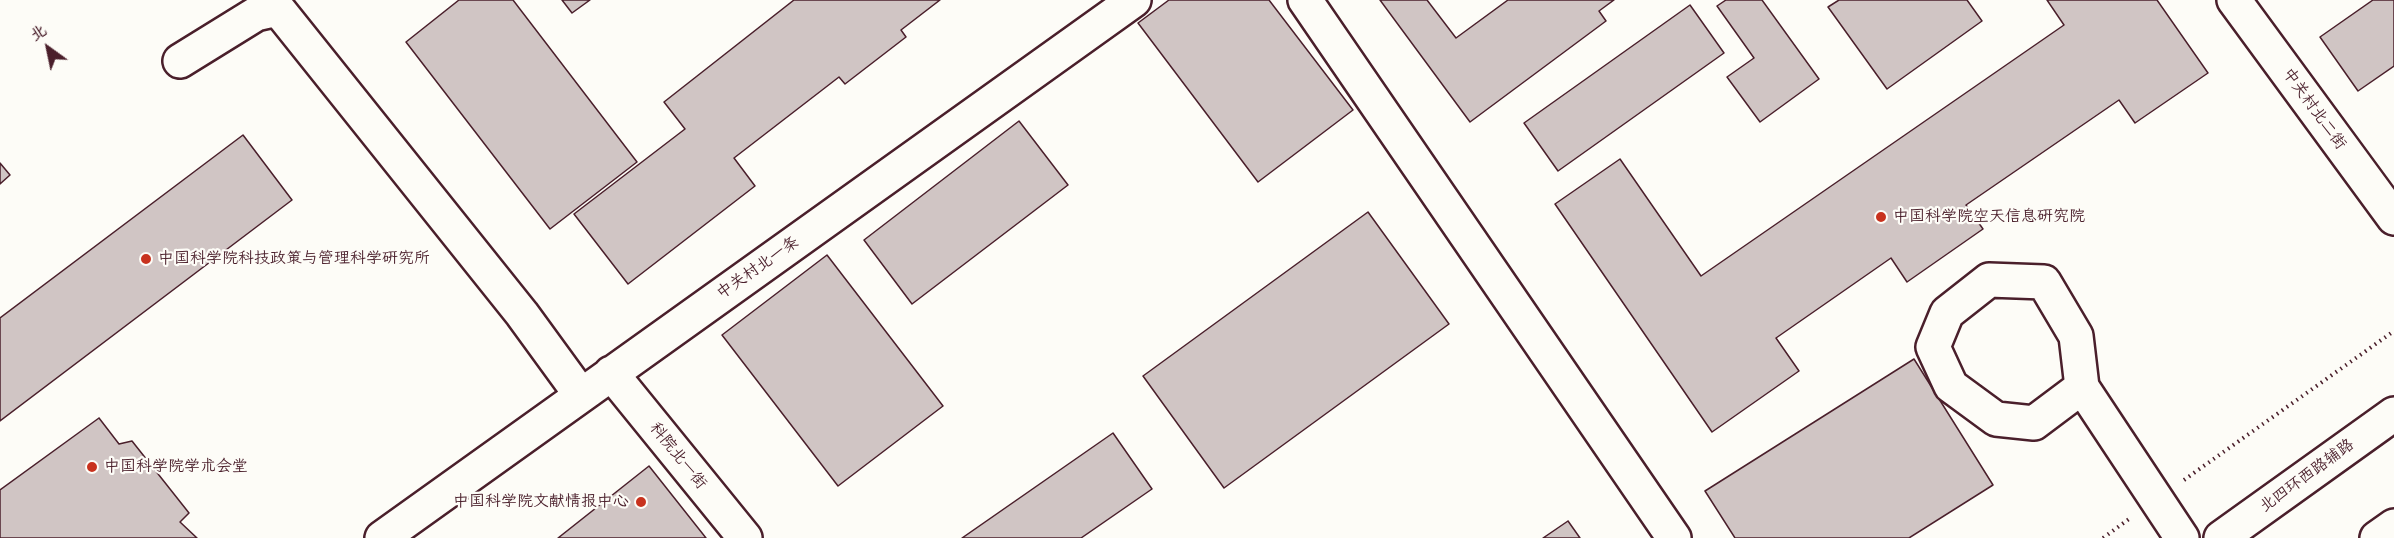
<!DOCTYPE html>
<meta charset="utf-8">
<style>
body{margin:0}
#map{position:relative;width:2394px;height:538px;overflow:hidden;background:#fdfcf7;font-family:"Shantell Sans","LXGW WenKai TC",sans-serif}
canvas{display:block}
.north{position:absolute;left:18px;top:18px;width:60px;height:60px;-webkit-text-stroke:4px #fdfcf7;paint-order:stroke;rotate:327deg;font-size:16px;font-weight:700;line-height:24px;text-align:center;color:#4a1f2b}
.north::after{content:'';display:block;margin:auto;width:21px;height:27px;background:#4a1f2b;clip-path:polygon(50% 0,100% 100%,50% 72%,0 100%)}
</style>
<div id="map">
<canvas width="2394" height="538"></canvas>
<div class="north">北</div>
</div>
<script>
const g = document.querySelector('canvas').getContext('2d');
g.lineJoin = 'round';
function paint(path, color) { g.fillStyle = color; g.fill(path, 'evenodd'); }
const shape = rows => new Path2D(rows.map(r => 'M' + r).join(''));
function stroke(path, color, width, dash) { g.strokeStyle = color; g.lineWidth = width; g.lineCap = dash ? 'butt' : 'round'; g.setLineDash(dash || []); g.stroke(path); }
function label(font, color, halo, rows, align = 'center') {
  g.font = font + ' "Shantell Sans","LXGW WenKai TC",sans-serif'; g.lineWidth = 4.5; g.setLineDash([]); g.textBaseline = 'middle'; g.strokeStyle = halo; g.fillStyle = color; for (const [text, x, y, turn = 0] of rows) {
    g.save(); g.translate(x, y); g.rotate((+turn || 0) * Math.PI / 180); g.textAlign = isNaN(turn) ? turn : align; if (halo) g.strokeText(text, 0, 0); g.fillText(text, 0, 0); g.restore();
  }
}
const building = shape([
 [459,0,513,0,637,162,550,229,406,42,459,0],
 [562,0,590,0,572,13,562,0],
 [940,0,901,30,906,37,845,84,839,77,734,158,755,186,628,284,574,214,685,129,664,102,794,0,940,0],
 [1169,0,1269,0,1353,110,1258,182,1138,23,1169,0],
 [1380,0,1427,0,1456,38,1508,0,1614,0,1599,11,1606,21,1470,122,1380,0],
 [1726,0,1762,0,1819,79,1760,122,1727,77,1754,58,1717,6,1726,0],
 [1839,0,1967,0,1982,21,1887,89,1828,7,1839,0],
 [2047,0,2157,0,2208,73,2135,123,2119,100,1966,205,1983,229,1907,282,1891,258,1776,338,1799,371,1712,432,1555,204,1620,159,1701,276,2064,25,2047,0],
 [2373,0,2394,0,2394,66,2358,91,2320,37,2373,0],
 [1690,5,1724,53,1558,171,1524,123,1690,5],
 [1019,121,1068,185,912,304,864,240,1019,121],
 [243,135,292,200,0,421,0,318,243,135],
 [0,163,10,175,0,184,0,163],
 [1368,212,1449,324,1224,488,1143,376,1368,212],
 [827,255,943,406,838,486,722,335,827,255],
 [1914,359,1993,485,1909,538,1735,538,1705,491,1914,359],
 [99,418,119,444,132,441,189,513,180,522,197,538,0,538,0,490,99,418],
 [1113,433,1152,489,1081,538,962,538,1113,433],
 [649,466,706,538,558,538,649,466],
 [1568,521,1580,538,1543,538,1568,521]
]);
const path = shape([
 [2184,480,2394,331],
 [2103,538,2129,519]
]);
const minor = shape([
 [1305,0,1674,538],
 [2234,0,2394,218],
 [180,61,256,14,278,9,522,314,581,395],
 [611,373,745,538],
 [2082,387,2034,423,1996,419,1951,386,1933,347,1947,313,1989,280,2044,282,2076,336,2082,387,2182,538],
 [382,538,1134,0],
 [2221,538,2394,414]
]);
const highway = shape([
 [2377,538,2394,526]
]);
const markers = [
 [1881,217,6,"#c8321e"],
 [146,259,6,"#c8321e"],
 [92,467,6,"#c8321e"],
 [641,502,6,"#c8321e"]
];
const streetNames = [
 ["中关村北二街",2314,109,54],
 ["中关村北一条",758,268,-35],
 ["科院北一街",678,456,51],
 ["北四环西路辅路",2307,476,-36]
];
const poiNames = [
 ["中国科学院空天信息研究院",1893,217],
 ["中国科学院科技政策与管理科学研究所",158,259],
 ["中国科学院学术会堂",104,467],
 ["中国科学院文献情报中心",629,502,"right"]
];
paint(building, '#d0c5c4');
stroke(building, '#4a1f2b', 1.5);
stroke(minor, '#4a1f2b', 38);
stroke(highway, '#4a1f2b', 38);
stroke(path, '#4a1f2b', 4, [1.5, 4.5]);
stroke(minor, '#fdfcf7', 33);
stroke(highway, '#fdfcf7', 33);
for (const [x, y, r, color] of markers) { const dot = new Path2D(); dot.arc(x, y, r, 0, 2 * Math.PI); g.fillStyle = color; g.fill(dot); stroke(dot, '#fdfcf7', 2); }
label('16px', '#4a1f2b', '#fdfcf7', streetNames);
label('16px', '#4a1f2b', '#fdfcf7', poiNames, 'left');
</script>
